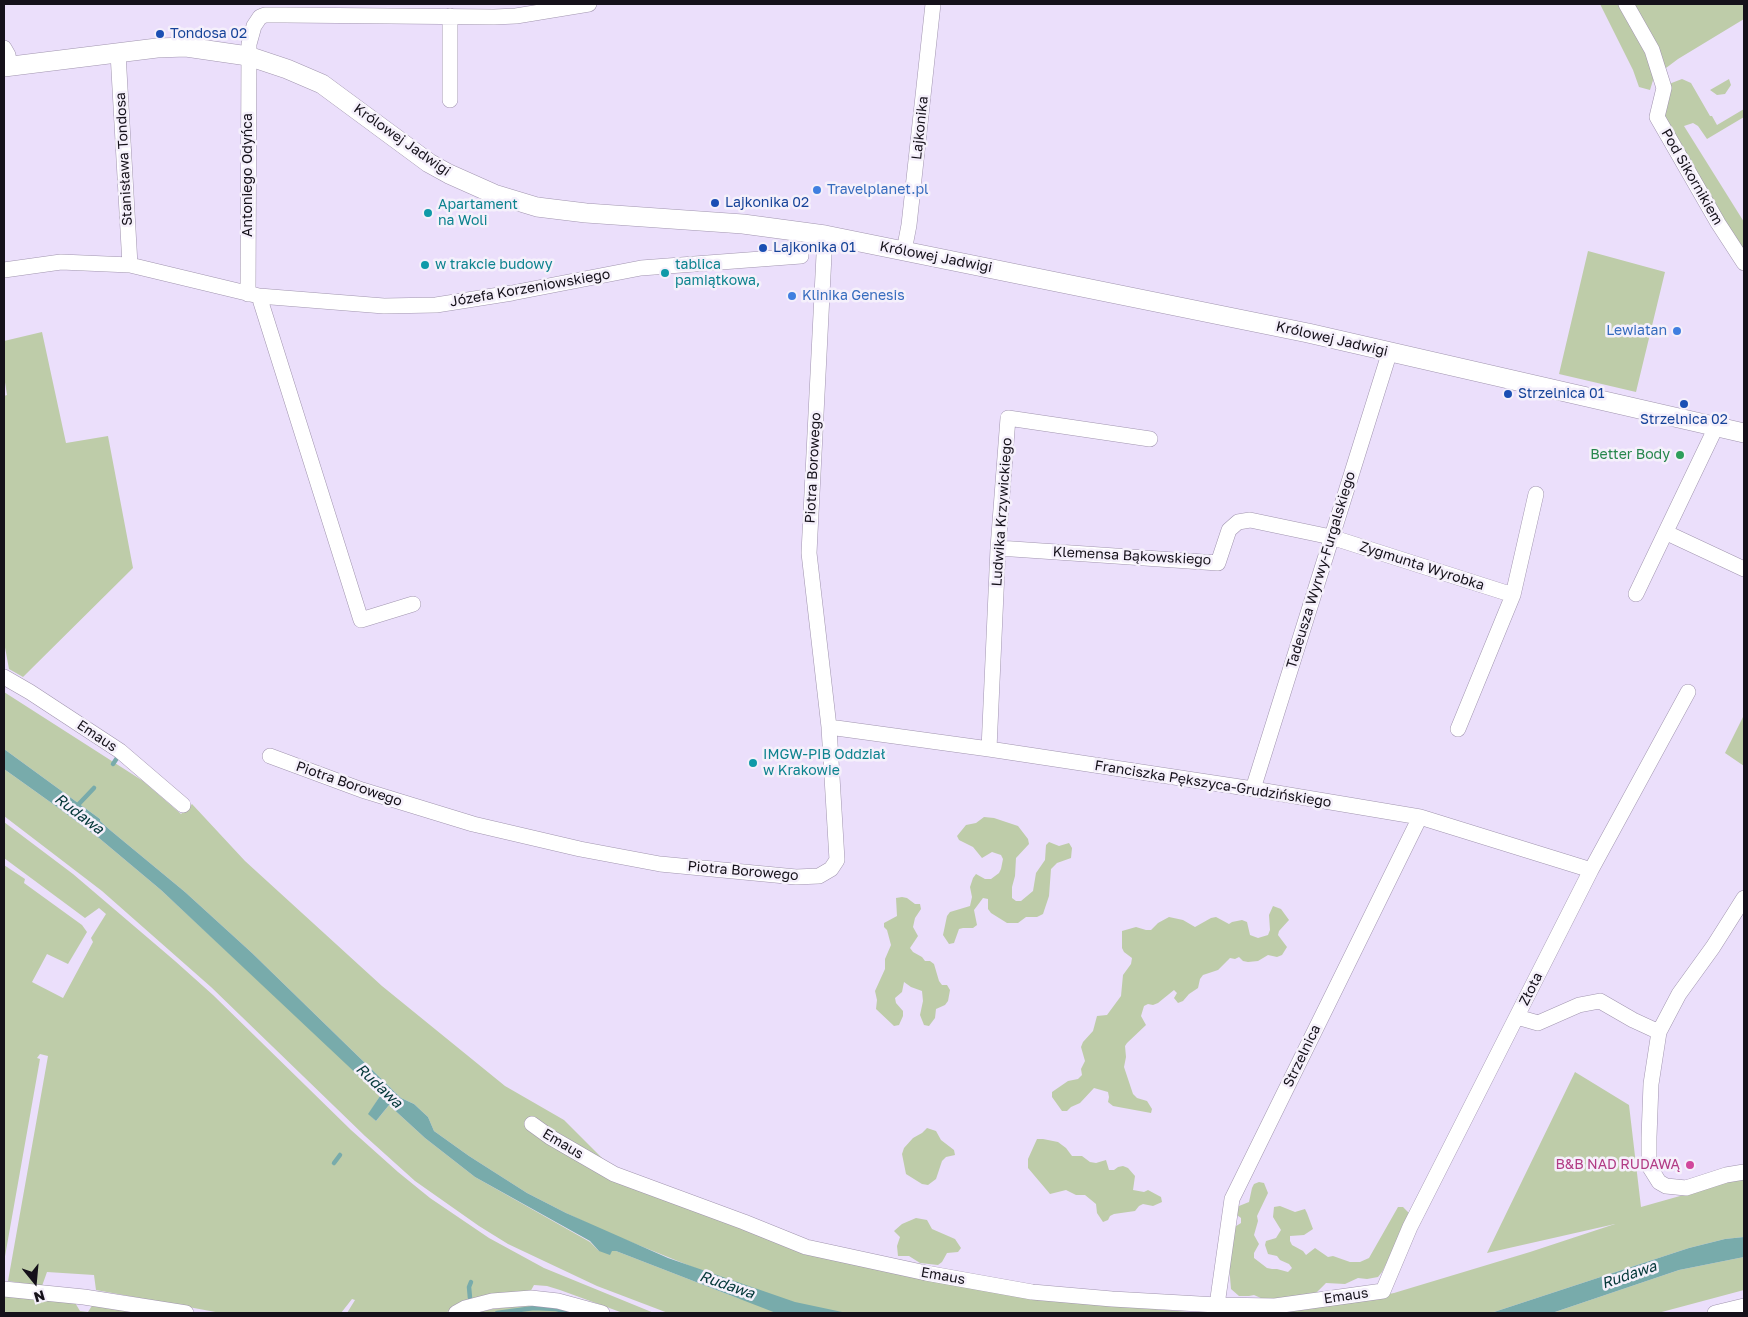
<!DOCTYPE html>
<meta charset="utf-8">
<style>
body{margin:0}
#map{position:relative;width:1748px;height:1317px;overflow:hidden;background:#ebdffb;font-family:"Golos Text",sans-serif}
canvas{display:block}
.frame{position:absolute;inset:0;border:5px solid #15111a;pointer-events:none}
.north{position:absolute;left:10px;top:1257px;width:50px;height:50px;-webkit-text-stroke:4px #f5f0fb;paint-order:stroke;rotate:163deg;font-size:14px;font-weight:700;line-height:20px;text-align:center;color:#15111a}
.north::after{content:'';display:block;margin:auto;width:18px;height:22px;background:#15111a;clip-path:polygon(50% 0,100% 100%,50% 72%,0 100%)}
</style>
<div id="map">
<canvas width="1748" height="1317"></canvas>
<div class="frame"></div>
<div class="north">N</div>
</div>
<script>
const g = document.querySelector('canvas').getContext('2d');
g.lineJoin = 'round';
function paint(path, color) { g.fillStyle = color; g.fill(path, 'evenodd'); }
const shape = rows => new Path2D(rows.map(r => 'M' + r).join(''));
function stroke(path, color, width, dash) { g.strokeStyle = color; g.lineWidth = width; g.lineCap = dash ? 'butt' : 'round'; g.setLineDash(dash || []); g.stroke(path); }
function label(font, color, halo, rows, align = 'center') {
  g.font = font + ' "Golos Text",sans-serif'; g.lineWidth = 5; g.setLineDash([]); g.textBaseline = 'middle'; g.strokeStyle = halo; g.fillStyle = color; for (const [text, x, y, turn = 0] of rows) {
    g.save(); g.translate(x, y); g.rotate((+turn || 0) * Math.PI / 180); g.textAlign = isNaN(turn) ? turn : align; if (halo) g.strokeText(text, 0, 0); g.fillText(text, 0, 0); g.restore();
  }
}
const green = shape([
 [1600,4,1744,4,1744,19,1678,59,1654,77,1650,90,1639,87,1633,70],
 [1682,79,1691,83,1710,116,1712,116,1717,125,1744,109,1744,117,1707,139,1698,126,1693,123,1684,126,1744,222,1744,256,1662,117,1669,84],
 [1729,79,1731,85,1725,94,1717,95,1710,90],
 [1588,251,1665,272,1636,392,1559,374],
 [42,332,66,443,108,436,133,568,23,677,9,669,4,642,4,396,7,395,4,376,4,341],
 [4,692,143,781,181,814,192,804,245,861,382,986,505,1086,564,1120,613,1169,796,1245,1144,1308,1200,1313,668,1313,597,1286,508,1244,479,1226,415,1181,365,1136,211,987,102,891,4,816,4,769,53,804,99,838,161,890,334,1051,380,1096,369,1114,376,1121,389,1105,425,1138,475,1177,590,1242,599,1251,616,1251,740,1299,700,1270,606,1232,566,1213,527,1193,469,1156,434,1131,428,1117,414,1104,401,1098,252,953,185,892,110,830,100,821,100,819,4,749],
 [1744,715,1744,766,1725,753],
 [984,817,994,818,1018,826,1028,839,1029,844,1016,858,1015,876,1012,887,1012,898,1016,901,1021,901,1033,891,1036,873,1045,860,1046,845,1049,842,1059,846,1069,843,1072,848,1071,858,1057,863,1051,869,1049,896,1043,914,1037,917,1026,917,1018,923,1007,923,991,913,988,909,988,899,983,898,974,910,977,925,973,928,963,928,959,929,954,943,949,944,943,935,947,916,950,912,970,906,972,897,970,887,973,878,976,874,985,879,991,879,999,873,1001,869,1003,859,1001,855,992,852,982,858,973,847,959,840,957,836,966,825,976,823],
 [4,822,73,874,175,961,213,995,351,1130,398,1172,430,1198,489,1238,544,1268,654,1313,623,1313,560,1290,547,1286,534,1285,529,1294,457,1305,446,1313,347,1313,355,1300,352,1299,341,1313,221,1313,96,1290,94,1275,47,1272,42,1286,8,1281,48,1056,40,1054,37,1058,40,1059,4,1262,4,865,25,879,24,883,82,925,87,932,68,964,47,954,32,982,63,998,93,942,91,938,106,914,99,908,85,918,4,858],
 [902,897,907,898,915,904,920,904,921,909,915,918,913,927,918,936,910,948,913,952,922,957,925,961,930,961,934,964,939,981,942,985,947,985,950,990,948,1001,945,1005,936,1009,935,1018,929,1026,924,1025,920,1015,923,1001,922,991,911,987,904,982,902,992,895,998,896,1003,903,1011,903,1016,899,1025,894,1026,876,1009,877,1000,875,991,885,969,885,959,891,945,887,930,884,927,884,923,897,916,896,898],
 [1273,906,1281,909,1289,920,1279,931,1278,935,1287,947,1282,955,1277,957,1268,955,1258,961,1248,962,1243,961,1239,957,1235,959,1230,958,1218,970,1203,975,1200,979,1198,988,1189,994,1183,1001,1178,1003,1174,998,1177,993,1174,990,1158,1003,1153,1005,1148,1004,1144,1006,1141,1016,1146,1025,1127,1043,1125,1046,1126,1057,1124,1067,1133,1094,1137,1098,1147,1101,1152,1109,1151,1113,1113,1106,1108,1102,1109,1097,1108,1092,1094,1088,1080,1103,1071,1107,1067,1111,1062,1111,1052,1097,1052,1092,1068,1081,1078,1079,1082,1075,1081,1069,1085,1061,1081,1047,1083,1042,1093,1031,1097,1016,1107,1015,1121,996,1123,975,1131,964,1132,958,1124,952,1122,948,1122,931,1136,927,1146,930,1151,930,1158,923,1169,917,1183,920,1195,927,1211,918,1216,917,1229,924,1232,922,1242,920,1247,922,1250,935,1258,938,1268,935,1270,930,1269,915],
 [1575,1072,1629,1105,1641,1207,1680,1196,1725,1181,1744,1179,1744,1237,1725,1239,1689,1248,1491,1313,1212,1313,1258,1311,1363,1299,1394,1293,1530,1252,1615,1224,1487,1253],
 [927,1128,936,1131,941,1140,954,1150,955,1155,946,1157,942,1161,936,1179,928,1185,922,1184,906,1174,902,1154,904,1148,913,1138,922,1133],
 [1037,1139,1043,1139,1058,1142,1066,1148,1072,1156,1082,1156,1090,1162,1096,1163,1106,1160,1109,1170,1114,1170,1118,1167,1123,1166,1128,1168,1135,1176,1133,1190,1144,1192,1148,1190,1161,1197,1162,1202,1153,1206,1143,1204,1139,1206,1135,1211,1114,1214,1110,1216,1108,1220,1103,1222,1097,1213,1096,1204,1085,1195,1076,1195,1066,1190,1050,1194,1028,1168,1028,1159],
 [1259,1182,1264,1183,1268,1193,1257,1216,1258,1221,1254,1235,1259,1244,1254,1253,1254,1258,1267,1268,1272,1269,1277,1269,1288,1272,1292,1268,1289,1264,1280,1260,1277,1256,1268,1254,1265,1245,1266,1241,1276,1238,1281,1230,1273,1217,1274,1207,1280,1206,1295,1212,1305,1209,1307,1213,1313,1229,1304,1235,1290,1236,1290,1241,1292,1245,1303,1251,1306,1255,1315,1248,1328,1257,1333,1256,1350,1262,1360,1262,1369,1258,1398,1207,1403,1207,1410,1214,1409,1219,1382,1272,1378,1277,1367,1279,1358,1278,1345,1284,1326,1283,1316,1293,1294,1302,1263,1299,1254,1295,1249,1296,1239,1296,1231,1289,1229,1265,1233,1228,1241,1223,1241,1218,1237,1215,1236,1210,1239,1206,1249,1202,1252,1188,1254,1184],
 [916,1218,927,1220,932,1229,955,1239,961,1248,958,1252,947,1253,942,1262,938,1265,920,1263,909,1256,898,1256,897,1246,900,1237,894,1231,902,1224],
 [1744,1257,1744,1290,1658,1313,1552,1313,1679,1270],
 [4,1294,74,1301,80,1311,88,1312,93,1304,143,1313,4,1313],
 [524,1305,551,1307,580,1313,474,1313,493,1309]
]);
const water = shape([
 [4,749,100,819,100,821,110,830,185,892,252,953,401,1098,414,1104,428,1117,434,1131,469,1156,527,1193,566,1213,668,1258,795,1302,847,1313,776,1313,616,1251,612,1251,610,1255,599,1251,590,1241,475,1177,425,1138,389,1105,376,1121,368,1114,380,1096,161,890,99,838,53,804,4,769],
 [1744,1237,1744,1257,1679,1270,1552,1313,1491,1313,1689,1248,1725,1239]
]);
const stream = shape([
 [113,764,117,758],
 [76,807,94,788],
 [334,1163,340,1155],
 [470,1298,469,1287,471,1282],
 [497,1313,534,1308,556,1309,574,1313]
]);
const minor = shape([
 [1626,4,1652,50,1664,88,1657,117,1718,223,1744,263],
 [450,16,450,100],
 [4,48,8,55,10,66],
 [118,53,130,265],
 [904,251,909,225,933,4],
 [4,270,61,262,130,265,259,296,384,306,436,305,512,293,641,268,801,256],
 [248,294,249,44,254,26,260,17,265,15,285,15,494,17,516,16,589,4],
 [259,296,361,620,413,604],
 [1667,533,1744,569],
 [998,548,1218,563,1229,530,1238,522,1250,520,1331,537,1513,595],
 [1636,594,1716,427],
 [4,677,30,692,120,751,183,805],
 [829,727,989,749,1253,789,1420,817,1591,870],
 [1458,729,1513,595,1536,494],
 [989,749,998,548,1008,418,1150,439],
 [270,756,362,790,473,824,580,849,660,864,796,877,819,876,831,869,837,860,829,727,809,553,825,235],
 [1253,789,1390,351],
 [1744,898,1713,947,1679,994,1659,1032,1651,1084,1649,1137,1649,1166,1659,1182,1666,1186,1686,1188,1726,1175,1744,1172],
 [1517,1017,1538,1023,1579,1005,1600,1001,1633,1020,1659,1032],
 [532,1124,550,1137,614,1174,744,1222,806,1247,926,1273,1032,1292,1112,1299,1217,1305,1275,1306,1383,1291,1410,1227,1591,870,1688,692],
 [4,1289,84,1297,186,1313],
 [1217,1305,1232,1199,1420,817],
 [456,1313,465,1308,492,1301,531,1298,558,1301,602,1313],
 [1715,1313,1744,1306]
]);
const tertiary = shape([
 [4,67,157,48,186,47,248,56,287,69,322,84,429,163,449,174,494,194,537,207,586,213,743,224,825,235,1308,333,1744,433]
]);
const markers = [
 [160,34,5,"#1a4fb4"],
 [817,190,5,"#3f7fe0"],
 [715,203,5,"#1a4fb4"],
 [428,213,5,"#0f9aa8"],
 [763,248,5,"#1a4fb4"],
 [425,265,5,"#0f9aa8"],
 [665,273,5,"#0f9aa8"],
 [792,296,5,"#3f7fe0"],
 [1677,331,5,"#3f7fe0"],
 [1508,394,5,"#1a4fb4"],
 [1684,404,5,"#1a4fb4"],
 [1680,455,5,"#2e9e5b"],
 [753,763,5,"#0f9aa8"],
 [1690,1165,5,"#d1479c"]
];
const transitNames = [
 ["Tondosa 02",170,34],
 ["Lajkonika 02",725,203],
 ["Lajkonika 01",773,248],
 ["Strzelnica 01",1518,394],
 ["Strzelnica 02",1684,420,"center"]
];
const streetNames = [
 ["Lajkonika",920,128,-84],
 ["Królowej Jadwigi",402,140,35],
 ["Stanisława Tondosa",124,159,-93],
 ["Antoniego Odyńca",248,175,-90],
 ["Pod Sikornikiem",1692,177,60],
 ["Królowej Jadwigi",936,257,11],
 ["Józefa Korzeniowskiego",530,288,-10],
 ["Królowej Jadwigi",1332,339,13],
 ["Piotra Borowego",813,468,-87],
 ["Ludwika Krzywickiego",1002,512,-86],
 ["Klemensa Bąkowskiego",1132,556,3],
 ["Zygmunta Wyrobka",1422,566,18],
 ["Tadeusza Wyrwy-Furgalskiego",1321,570,-73],
 ["Emaus",97,736,34],
 ["Piotra Borowego",349,784,19],
 ["Franciszka Pększyca-Grudzińskiego",1213,784,9],
 ["Piotra Borowego",743,871,5],
 ["Złota",1531,989,-64],
 ["Strzelnica",1302,1056,-64],
 ["Emaus",563,1144,31],
 ["Emaus",943,1276,10],
 ["Emaus",1346,1296,-8]
];
const shopNames = [
 ["Travelplanet.pl",827,190],
 ["Klinika Genesis",802,296],
 ["Lewiatan",1667,331,"right"]
];
const cultureNames = [
 ["Apartament",438,205],
 ["na Woli",438,221],
 ["w trakcie budowy",435,265],
 ["tablica",675,265],
 ["pamiątkowa,",675,281],
 ["IMGW-PIB Oddział",763,755],
 ["w Krakowie",763,771]
];
const leisureNames = [
 ["Better Body",1670,455]
];
const hotelNames = [
 ["B&B NAD RUDAWĄ",1680,1165]
];
const waterNames = [
 ["Rudawa",79,814,37],
 ["Rudawa",379,1086,43],
 ["Rudawa",1629,1275,-19],
 ["Rudawa",727,1285,19]
];
paint(green, '#becca9');
paint(water, '#78abab');
stroke(stream, '#78abab', 4.5);
stroke(minor, '#a195af', 16);
stroke(tertiary, '#a195af', 20);
stroke(minor, '#fff', 15);
stroke(tertiary, '#fff', 19);
for (const [x, y, r, color] of markers) { const dot = new Path2D(); dot.arc(x, y, r, 0, 2 * Math.PI); g.fillStyle = color; g.fill(dot); stroke(dot, '#f5f0fb', 2); }
label('14px', '#164399', '#f5f0fb', transitNames, 'left');
label('14px', '#15111a', '#f5f0fb', streetNames);
label('14px', '#366cbe', '#f5f0fb', shopNames, 'left');
label('14px', '#0d838f', '#f5f0fb', cultureNames, 'left');
label('14px', '#27864d', '#f5f0fb', leisureNames, 'right');
label('14px', '#b23c85', '#f5f0fb', hotelNames, 'right');
label('italic 15px', '#023637', '#f5f0fb', waterNames);
</script>
